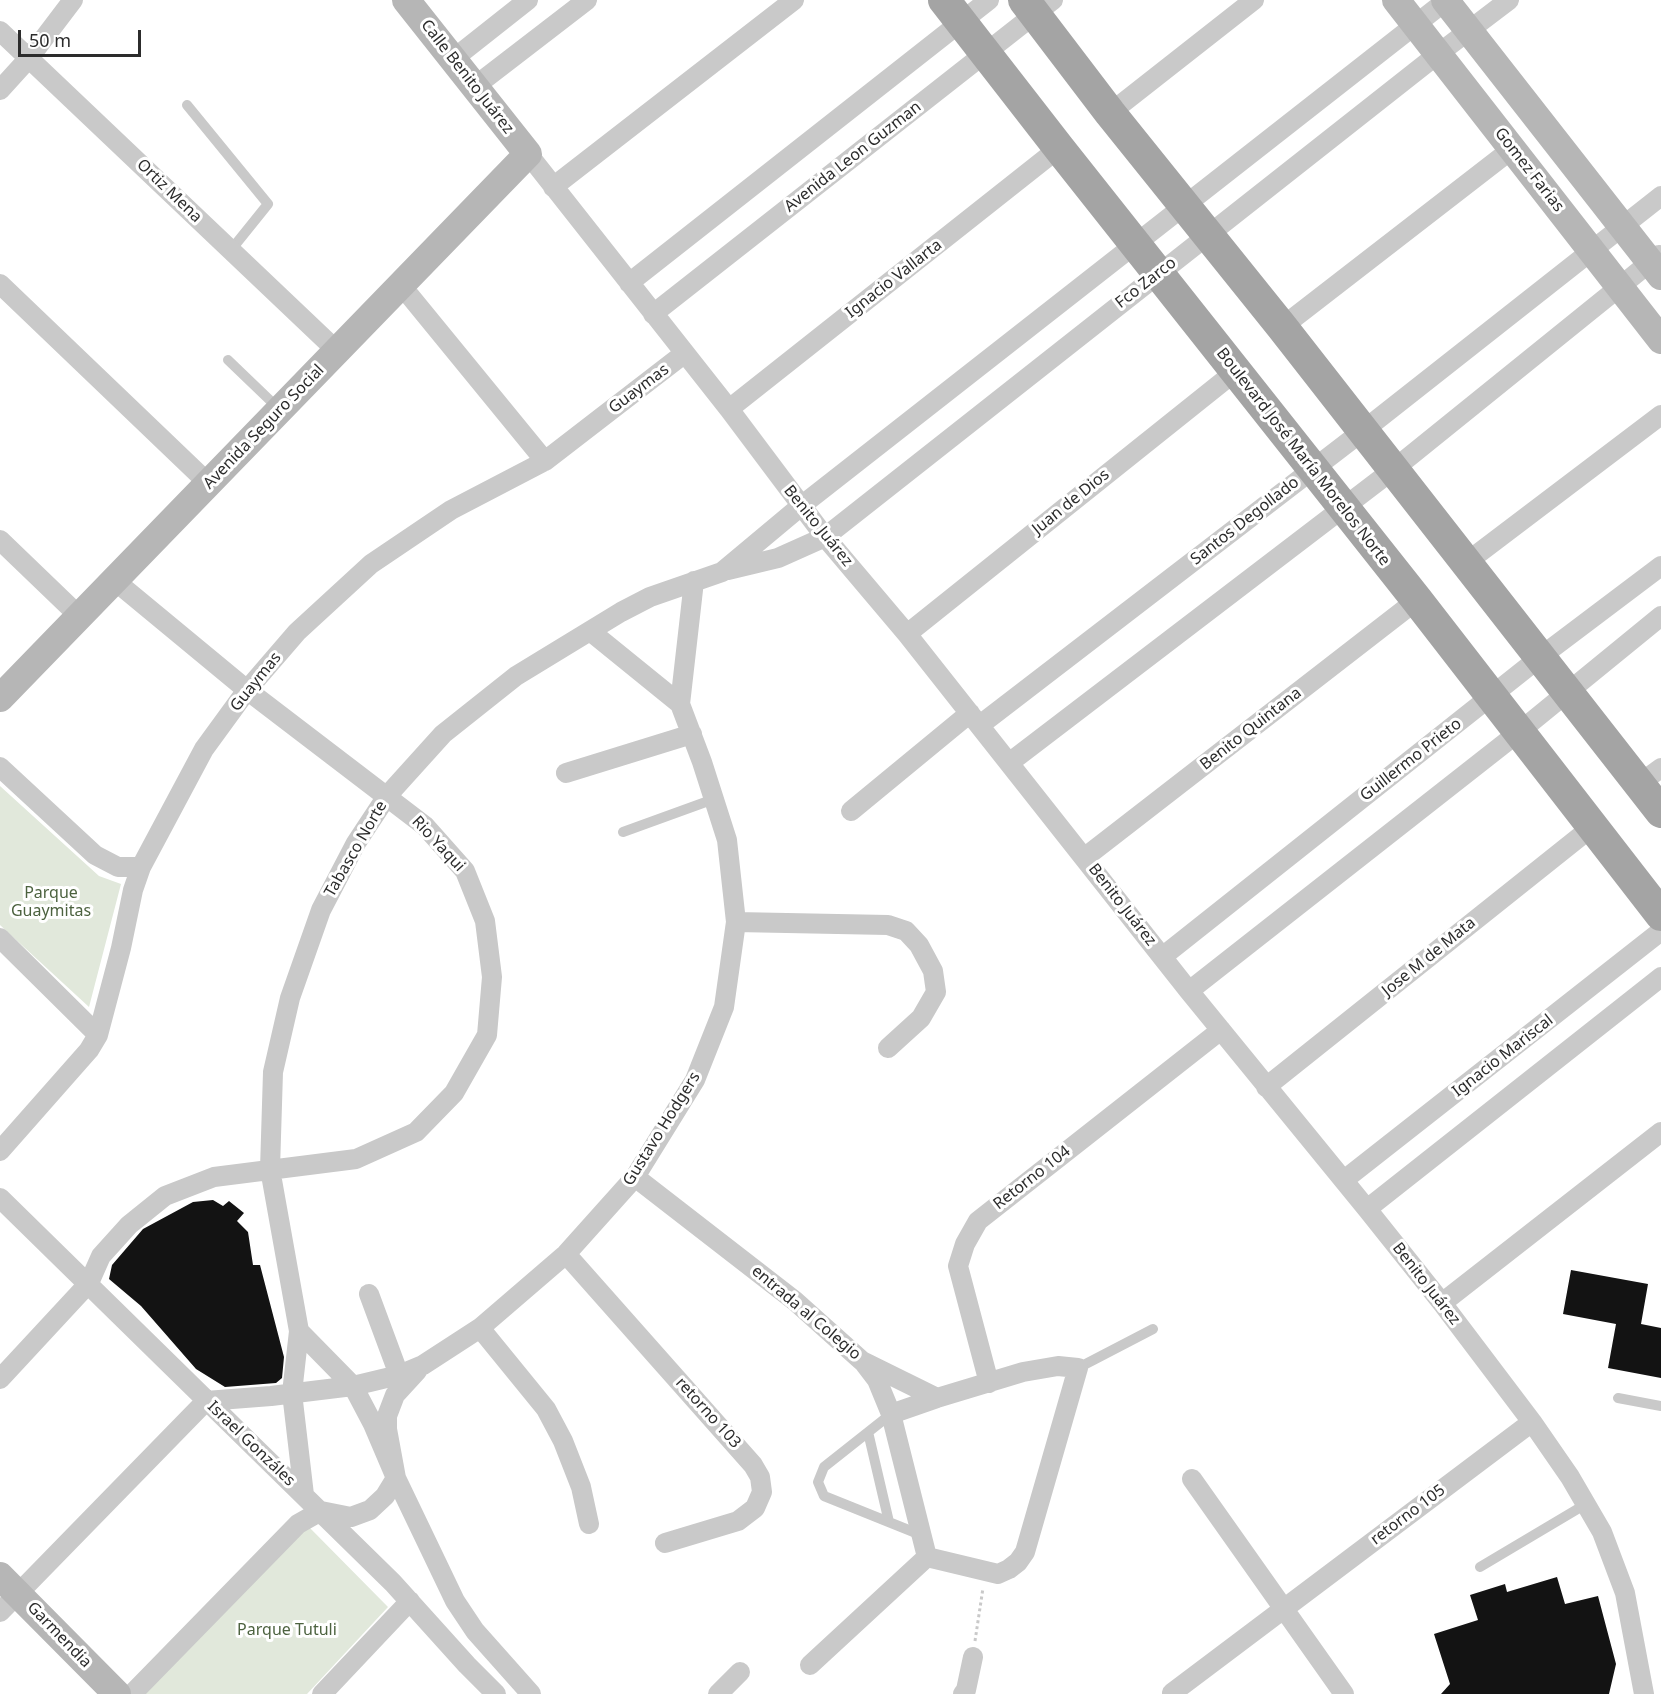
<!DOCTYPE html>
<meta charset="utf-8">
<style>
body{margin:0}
#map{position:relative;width:1661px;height:1694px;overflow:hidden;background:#fff;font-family:"Noto Sans",sans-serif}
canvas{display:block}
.scale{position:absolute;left:18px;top:30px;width:123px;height:27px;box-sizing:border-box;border:3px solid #2c2c2c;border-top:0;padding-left:8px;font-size:18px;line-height:21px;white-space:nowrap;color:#2c2c2c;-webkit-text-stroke:4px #fff;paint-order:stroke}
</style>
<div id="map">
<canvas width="1661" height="1694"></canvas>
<div class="scale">50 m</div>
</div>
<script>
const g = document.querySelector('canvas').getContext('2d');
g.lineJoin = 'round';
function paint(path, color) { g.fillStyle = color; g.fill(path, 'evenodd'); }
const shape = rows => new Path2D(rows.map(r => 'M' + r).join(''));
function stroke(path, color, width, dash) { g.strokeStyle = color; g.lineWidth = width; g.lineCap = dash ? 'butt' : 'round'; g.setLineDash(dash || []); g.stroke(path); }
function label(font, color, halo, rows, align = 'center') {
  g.font = font + ' "Noto Sans",sans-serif'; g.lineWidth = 6; g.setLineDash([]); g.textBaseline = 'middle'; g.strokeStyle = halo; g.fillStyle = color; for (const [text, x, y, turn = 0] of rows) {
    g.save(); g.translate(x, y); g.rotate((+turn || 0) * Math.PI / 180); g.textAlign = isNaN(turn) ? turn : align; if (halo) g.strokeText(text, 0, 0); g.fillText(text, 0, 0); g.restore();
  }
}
const green = shape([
 [0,786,99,876,121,884,89,1007,0,925],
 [308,1526,388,1607,307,1694,141,1694]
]);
const building = shape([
 [213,1200,223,1206,229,1201,244,1213,237,1221,248,1232,253,1265,260,1265,284,1357,282,1378,276,1383,225,1387,196,1369,141,1306,109,1279,112,1265,143,1229,193,1202],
 [1571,1270,1648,1284,1641,1324,1661,1328,1661,1378,1608,1368,1616,1324,1563,1314],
 [1557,1577,1565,1604,1598,1596,1616,1664,1609,1694,1441,1694,1450,1684,1434,1634,1478,1620,1470,1595,1505,1584,1507,1592]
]);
const path = shape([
 [975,1641,983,1588]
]);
const lane = shape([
 [187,105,268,204,231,250],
 [228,360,278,408],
 [623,832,714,799],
 [1078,1368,1153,1329],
 [1618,1398,1661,1406],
 [891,1414,824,1467,818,1482,824,1496,921,1535],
 [868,1432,889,1522],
 [1480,1567,1586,1504]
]);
const street = shape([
 [0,31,337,351],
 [452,60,528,0],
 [474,87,587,0],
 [0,90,29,58,73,0],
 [1110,113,1254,0],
 [528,154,729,409,825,537,907,634,1189,991,1367,1209,1442,1303,1532,1422,1570,1477,1602,1532,1625,1593,1644,1694],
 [553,187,794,0],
 [629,283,989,0],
 [0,284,209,484],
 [401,285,545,461],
 [653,314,1053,0],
 [1282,327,1512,149],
 [729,409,1059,148],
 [0,540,79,616],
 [1467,562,1661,415],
 [728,570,778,558,825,537,1438,54,1509,0],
 [590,631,680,704],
 [907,634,1236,371],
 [980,725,1364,430,1661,196],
 [1009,763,1394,469,1659,255],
 [0,767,95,855,118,867,141,867],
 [566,773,692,734],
 [1639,784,1661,768],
 [851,811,970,713],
 [1084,858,1417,600],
 [736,922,888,925,906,931,919,945,933,971,936,992,921,1018,888,1048],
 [0,938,98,1035],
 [1162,957,1539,658,1661,566],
 [1189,991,1519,732,1661,616],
 [1266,1087,1592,827],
 [0,1151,89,1050,98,1035,121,948,133,890,141,867,204,749,247,690,297,632,371,564,451,510,545,461,685,353],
 [635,1177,795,1301,862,1361,937,1398,1023,1372,1058,1366,1078,1368,1025,1552,1018,1562,1009,1569,998,1574,927,1557],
 [1344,1180,1661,931],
 [0,1198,393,1583,467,1665,496,1694],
 [1367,1209,1661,977],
 [566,1254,753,1465,760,1477,762,1492,755,1508,738,1521,665,1543],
 [369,1294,399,1375],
 [1442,1303,1661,1132],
 [480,1328,546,1409,563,1441,581,1487,589,1524],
 [299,1331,353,1386,373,1424,396,1478,455,1601,475,1631,531,1694],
 [0,1379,89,1283,101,1256,129,1225,165,1196,214,1177,356,1159,416,1132,454,1093,487,1035,492,977,485,921,465,871,425,826,247,690,114,580],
 [989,1383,958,1266,965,1244,978,1221,1221,1030],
 [206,1401,271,1396,353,1386,399,1375,423,1365,480,1328,566,1254,635,1177,695,1080,724,1007,736,922,727,840,702,762,680,704,694,581],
 [891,1414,937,1398],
 [1192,1479,1344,1694],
 [304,1495,292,1393,299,1331,270,1169,273,1072,290,998,321,910,356,843,387,796,443,734,516,676,621,612,650,597,722,572,801,506,1447,0],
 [0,1612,206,1401],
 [810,1665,927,1557,891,1414,877,1380,864,1363],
 [1172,1693,1532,1422],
 [132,1694,298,1524,321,1511,351,1517,370,1510,385,1496,396,1478,387,1429,387,1416,395,1395,417,1371],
 [322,1694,410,1601],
 [718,1694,740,1672],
 [963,1694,966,1690,973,1657]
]);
const secondary = shape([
 [1396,0,1661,340],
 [1445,0,1661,276],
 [0,698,528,154,406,0],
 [0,1576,117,1694]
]);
const primary = shape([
 [944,0,1059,148,1417,600,1661,915],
 [1024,0,1110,113,1282,327,1661,812]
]);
const streetNames = [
 ["Calle Benito Juárez",467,77,52],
 ["Avenida Leon Guzman",853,157,-38],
 ["Gomez Farias",1529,170,52],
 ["Ortiz Mena",169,191,44],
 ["Ignacio Vallarta",894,279,-38],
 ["Fco Zarco",1146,283,-38],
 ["Guaymas",639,389,-37],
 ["Avenida Seguro Social",264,427,-46],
 ["Boulevard José María Morelos Norte",1303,457,52],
 ["Juan de Dios",1071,502,-39],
 ["Santos Degollado",1245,521,-38],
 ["Benito Juárez",818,526,51],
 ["Guaymas",256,682,-51],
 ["Benito Quintana",1251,729,-38],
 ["Guillermo Prieto",1411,760,-38],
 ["Rio Yaqui",438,844,47],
 ["Tabasco Norte",356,849,-60],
 ["Benito Juárez",1122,905,52],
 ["Jose M de Mata",1429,957,-39],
 ["Ignacio Mariscal",1503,1056,-38],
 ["Gustavo Hodgers",662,1129,-58],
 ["Retorno 104",1032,1178,-38],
 ["Benito Juárez",1426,1284,52],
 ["entrada al Colegio",806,1313,40],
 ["retorno 103",708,1413,48],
 ["Israel Gonzáles",251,1444,44],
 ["retorno 105",1408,1515,-37],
 ["Garmendia",59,1635,46]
];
const parkNames = [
 ["Parque",51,893],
 ["Guaymitas",51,911],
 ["Parque Tutuli",287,1630]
];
paint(green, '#e1e8db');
paint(building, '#131313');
stroke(path, '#c9c9c9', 3, [3, 3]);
stroke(lane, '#c9c9c9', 10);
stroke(street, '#c9c9c9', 20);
stroke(secondary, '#b6b6b6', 28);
stroke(primary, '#a4a4a4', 32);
label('16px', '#2c2c2c', '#fff', streetNames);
label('16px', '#4c623f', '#fff', parkNames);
</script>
